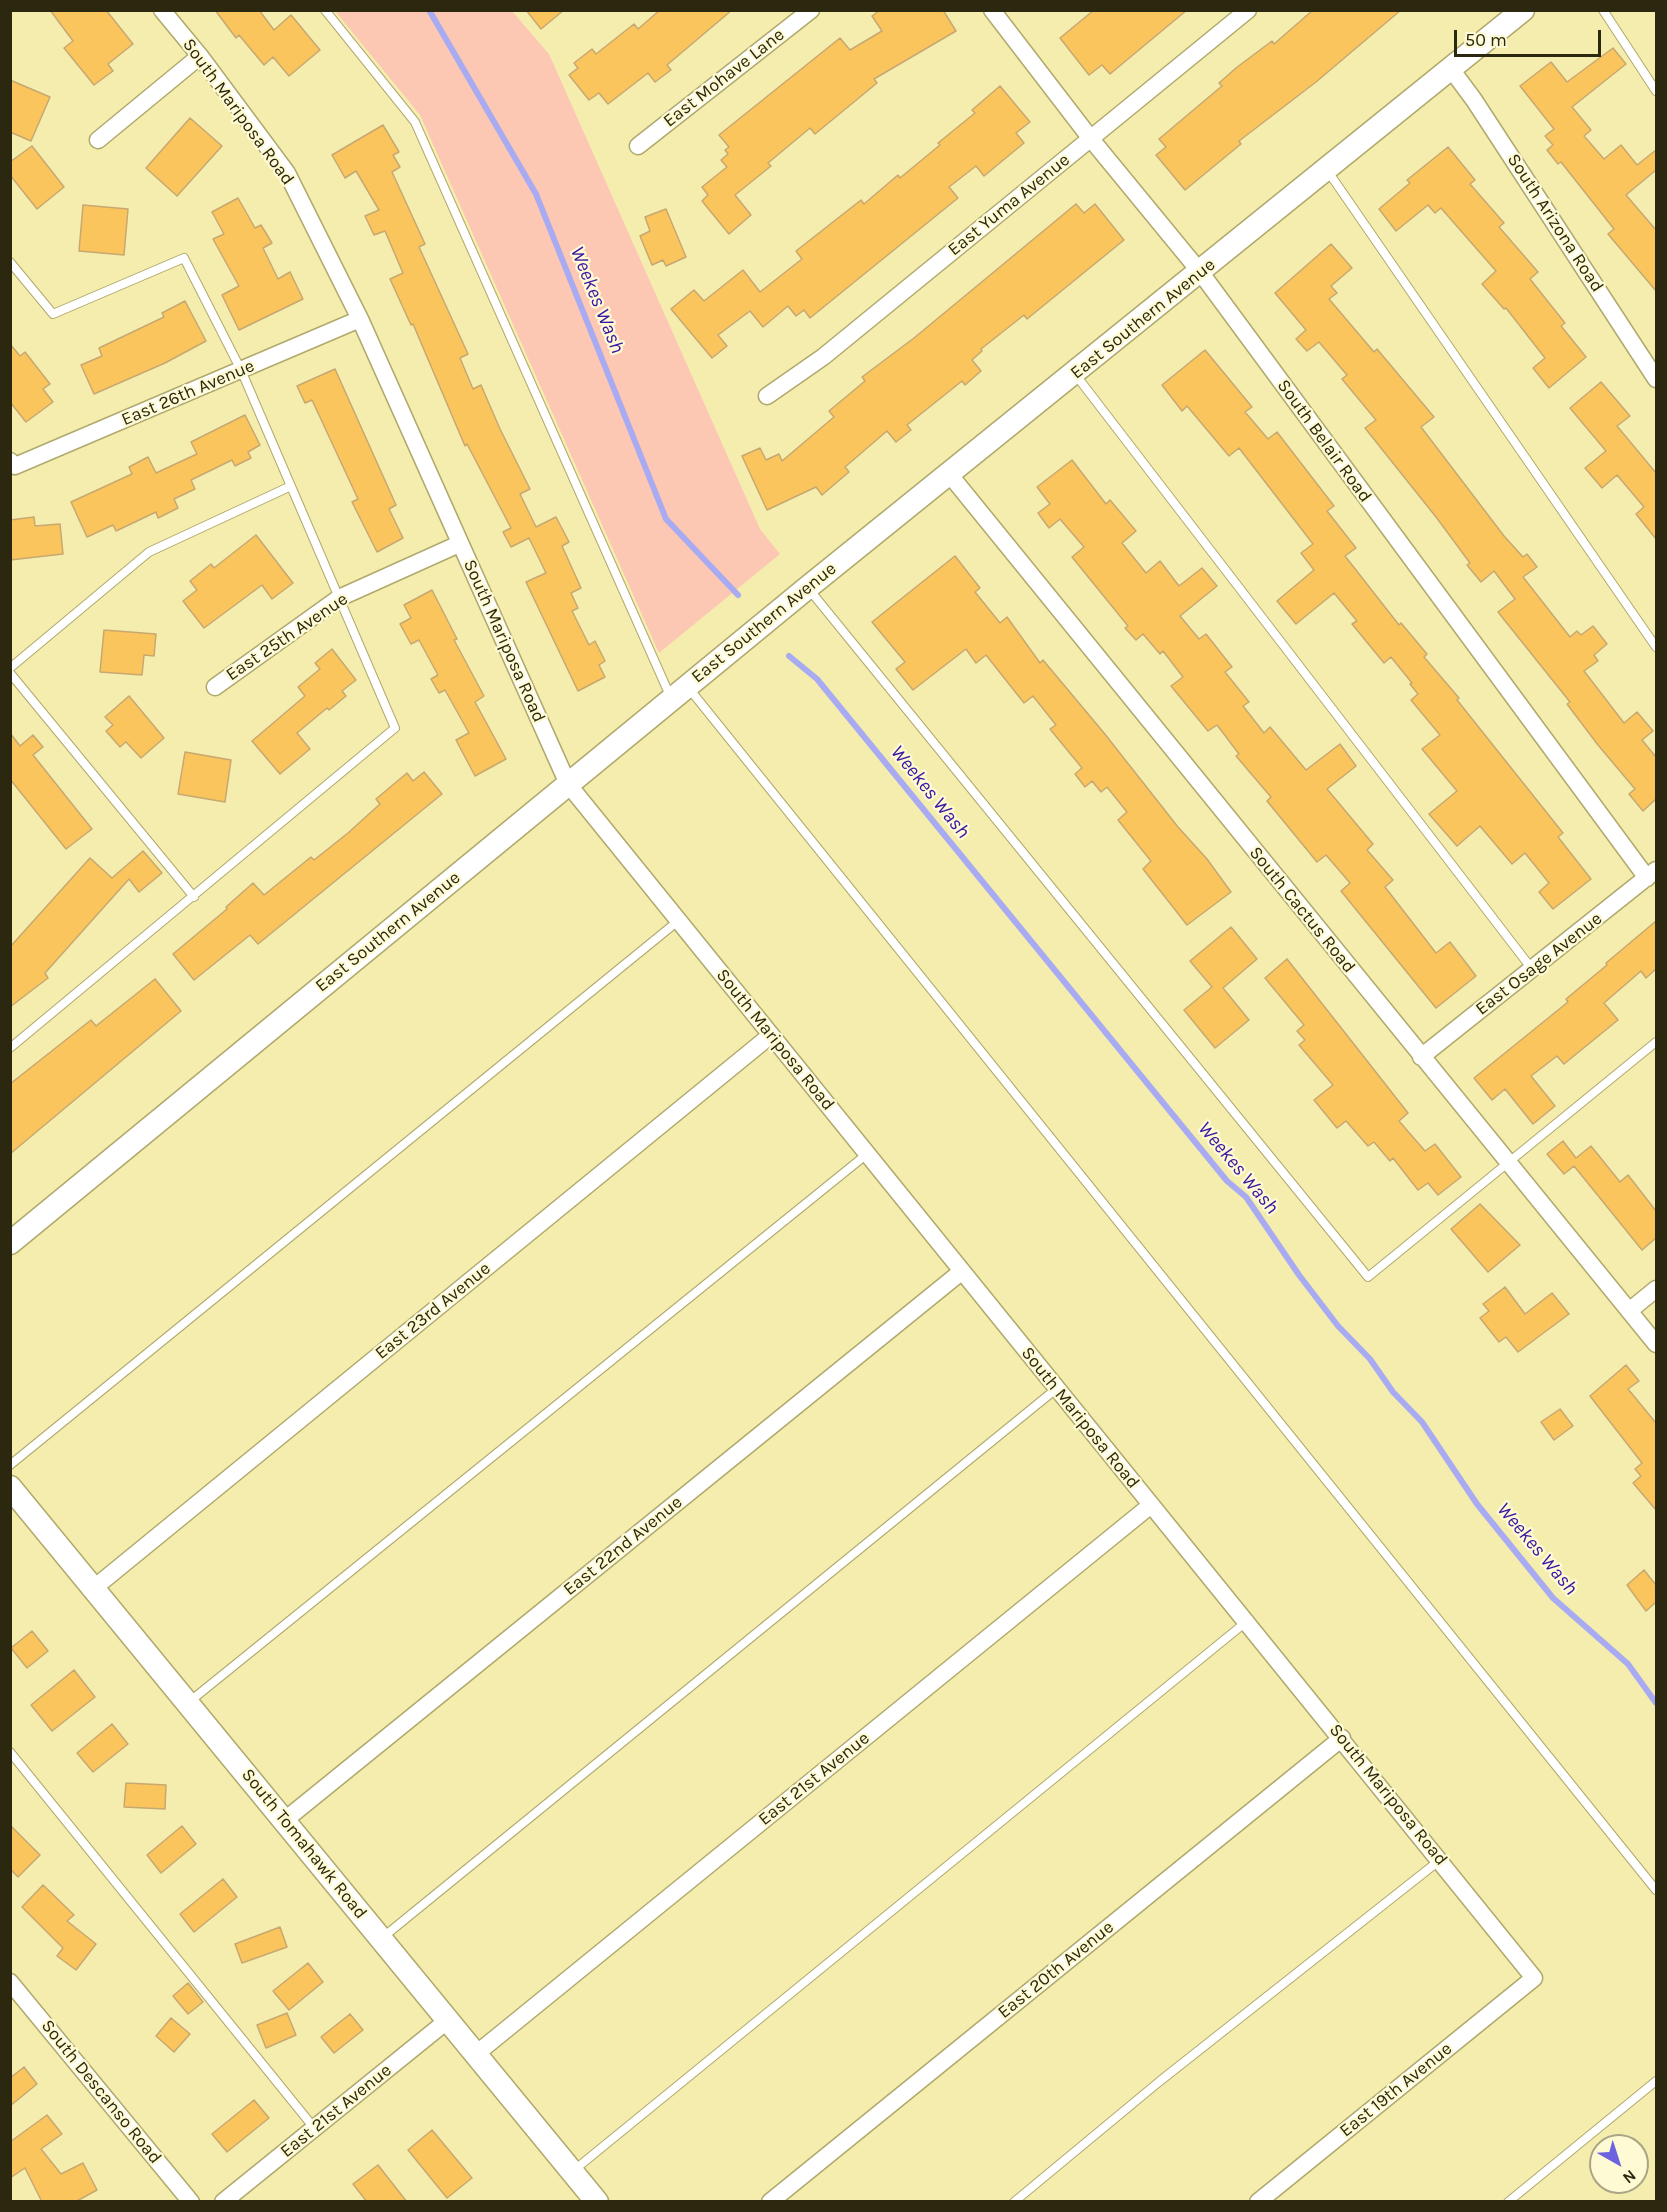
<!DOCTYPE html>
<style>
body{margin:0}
#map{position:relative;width:1667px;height:2212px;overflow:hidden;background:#f5edae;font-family:Karla,sans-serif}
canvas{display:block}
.frame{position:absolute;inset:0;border:12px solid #2b280f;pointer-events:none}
.north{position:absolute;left:1589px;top:2134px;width:60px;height:60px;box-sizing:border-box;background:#fefad4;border:2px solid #aaa685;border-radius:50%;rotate:141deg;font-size:16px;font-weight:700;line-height:24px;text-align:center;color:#2b280f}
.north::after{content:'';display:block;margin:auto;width:21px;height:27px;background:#6c64de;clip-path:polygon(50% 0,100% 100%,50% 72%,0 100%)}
.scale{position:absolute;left:1454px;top:30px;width:147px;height:27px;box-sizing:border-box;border:3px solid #2b280f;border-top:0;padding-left:8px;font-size:18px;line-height:21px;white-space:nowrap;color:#2b280f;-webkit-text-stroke:4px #fefad4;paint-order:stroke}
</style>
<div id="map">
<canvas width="1667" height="2212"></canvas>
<div class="frame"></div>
<div class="north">N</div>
<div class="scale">50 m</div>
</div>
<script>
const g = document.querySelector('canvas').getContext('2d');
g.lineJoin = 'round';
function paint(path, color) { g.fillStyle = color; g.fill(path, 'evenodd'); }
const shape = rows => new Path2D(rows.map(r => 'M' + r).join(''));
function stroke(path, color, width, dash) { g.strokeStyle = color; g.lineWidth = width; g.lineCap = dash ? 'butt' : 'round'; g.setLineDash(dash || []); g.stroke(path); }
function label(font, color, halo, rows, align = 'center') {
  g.font = font + ' Karla,sans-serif'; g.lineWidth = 4.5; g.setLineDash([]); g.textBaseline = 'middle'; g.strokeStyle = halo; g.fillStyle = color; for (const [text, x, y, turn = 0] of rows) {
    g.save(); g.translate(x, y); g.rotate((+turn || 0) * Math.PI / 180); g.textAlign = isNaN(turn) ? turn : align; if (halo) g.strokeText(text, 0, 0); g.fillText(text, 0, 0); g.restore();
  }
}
const green = shape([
 [335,11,512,11,549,54,760,529,780,554,659,653,420,115]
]);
const stream = shape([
 [429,10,536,194,666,519,738,595],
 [789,656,817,679,1227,1181,1246,1197,1299,1275,1338,1326,1370,1359,1393,1392,1422,1422,1477,1504,1553,1598,1628,1664,1656,1703]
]);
const building = shape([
 [50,10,106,10,133,44,108,64,113,71,94,85,64,48,73,41,50,10],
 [215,10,259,10,274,30,291,15,320,50,289,76,273,57,264,65,239,35,236,38,215,10],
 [526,10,564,10,541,29,526,10],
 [660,10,732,10,667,65,671,70,655,82,648,73,608,104,599,93,589,100,569,75,578,68,574,63,592,49,596,54,634,24,638,29,660,10],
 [880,10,943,10,956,31,874,79,877,83,815,134,810,128,768,163,771,166,735,195,751,215,729,234,702,201,708,195,702,187,727,167,721,160,728,154,725,150,729,147,719,135,840,38,850,50,882,31,872,16,880,10],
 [1094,10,1187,10,1110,74,1102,65,1089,75,1060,38,1094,10],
 [1313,10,1401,10,1316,82,1239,141,1241,144,1185,190,1156,155,1166,147,1159,139,1222,86,1219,83,1236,68,1272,41,1274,44,1313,10],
 [1613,48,1626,64,1572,107,1591,130,1584,136,1604,159,1621,145,1637,165,1656,150,1656,170,1626,195,1656,230,1656,291,1608,234,1614,229,1561,162,1558,164,1547,150,1553,145,1545,136,1554,129,1520,86,1551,62,1567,82,1613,48],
 [10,80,50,97,31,141,10,132,10,80],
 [1000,86,1030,122,1016,133,1024,143,984,176,976,166,949,187,958,198,810,318,804,310,796,316,788,306,763,327,750,311,718,335,727,346,712,358,671,309,694,290,704,301,743,270,760,292,802,259,796,251,861,200,864,204,898,175,900,178,940,145,938,143,975,113,972,110,1000,86],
 [190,118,222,146,177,196,146,168,190,118],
 [383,125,399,152,393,155,400,167,392,172,425,244,419,247,468,354,460,358,473,389,481,385,500,429,530,489,520,494,536,527,556,517,569,542,562,546,581,588,571,593,578,608,572,611,589,645,595,641,605,661,599,665,605,677,578,691,526,582,546,573,529,538,511,547,503,532,511,528,467,444,465,446,413,324,411,325,390,279,403,273,385,231,374,235,365,216,379,210,356,171,345,178,332,155,383,125],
 [32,146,64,187,37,209,10,175,10,162,32,146],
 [1448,147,1475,180,1470,184,1504,223,1499,227,1538,272,1530,279,1565,323,1561,326,1586,357,1549,388,1533,368,1545,358,1506,308,1504,309,1482,284,1496,271,1441,208,1435,213,1428,205,1396,231,1379,209,1410,183,1407,180,1448,147],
 [238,198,255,228,261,225,272,243,263,248,278,279,290,272,303,299,239,330,222,295,239,286,213,239,224,234,212,212,238,198],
 [1076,204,1084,213,1095,204,1124,240,1027,319,1024,315,981,349,982,351,972,360,981,371,965,385,962,381,907,425,911,430,896,442,887,431,845,467,849,472,822,495,816,487,767,510,742,456,760,448,766,460,779,454,782,461,834,417,829,411,865,381,862,377,914,338,1076,204],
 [83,205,128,209,124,255,79,251,83,205],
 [666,209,686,257,666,266,663,260,652,265,640,236,650,231,645,217,666,209],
 [1331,244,1352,268,1331,286,1337,293,1329,299,1374,352,1377,349,1434,417,1421,427,1504,536,1523,557,1527,554,1537,567,1523,577,1570,637,1577,631,1581,635,1593,626,1607,644,1594,655,1598,661,1584,671,1624,723,1637,712,1653,731,1642,740,1656,757,1656,799,1643,811,1629,794,1635,789,1598,745,1567,704,1570,702,1498,612,1515,599,1494,571,1481,582,1467,565,1470,563,1436,517,1365,428,1376,420,1342,379,1347,375,1319,342,1307,351,1296,339,1306,330,1275,293,1331,244],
 [185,301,206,341,165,363,94,394,81,365,102,356,99,348,164,317,162,313,185,301],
 [10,344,20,356,25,352,50,384,43,389,53,402,26,422,10,402,10,344],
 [1205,350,1252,407,1245,412,1268,439,1277,432,1334,506,1327,511,1356,548,1345,556,1399,625,1401,623,1427,654,1424,657,1459,698,1457,700,1563,833,1558,837,1591,879,1553,909,1539,892,1549,883,1525,853,1512,864,1480,826,1457,846,1429,814,1457,791,1422,749,1440,735,1411,700,1418,694,1410,684,1412,683,1391,657,1384,663,1352,624,1357,621,1334,593,1296,624,1277,601,1314,570,1301,553,1313,544,1239,448,1229,456,1187,406,1182,411,1162,385,1205,350],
 [335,369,396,505,389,509,403,538,377,552,352,502,358,499,312,400,305,403,297,386,335,369],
 [1601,382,1630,416,1617,426,1656,473,1656,539,1636,514,1644,507,1617,475,1602,488,1585,468,1606,451,1570,408,1601,382],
 [245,415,260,445,248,452,251,458,235,466,232,460,191,480,195,489,174,499,178,508,158,518,156,512,116,531,113,525,87,537,71,502,132,474,129,467,148,457,156,473,197,454,191,442,245,415],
 [1072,460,1106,504,1110,500,1136,531,1122,543,1146,573,1160,561,1179,586,1202,568,1217,586,1180,616,1199,639,1206,634,1232,667,1225,672,1249,702,1243,706,1264,733,1270,727,1306,770,1340,744,1356,766,1327,789,1373,844,1367,850,1393,880,1385,887,1436,953,1450,942,1476,976,1436,1008,1341,891,1350,883,1326,855,1317,862,1267,801,1271,797,1236,756,1239,754,1217,725,1208,731,1171,686,1183,677,1163,651,1160,654,1143,634,1136,640,1125,628,1128,626,1072,557,1084,547,1060,519,1049,528,1038,513,1050,504,1037,487,1072,460],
 [34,517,35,526,60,524,63,554,10,560,10,520,34,517],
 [256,535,293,583,272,599,262,585,204,628,183,601,197,590,190,581,211,564,214,568,256,535],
 [955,556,980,588,975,592,1000,623,1007,617,1040,663,1043,660,1104,733,1178,827,1207,859,1231,892,1187,925,1143,869,1151,861,1118,820,1127,812,1107,787,1101,792,1092,781,1085,787,1075,774,1082,768,1050,729,1056,725,1033,696,1024,703,986,655,976,663,966,649,913,690,896,669,905,662,872,622,955,556],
 [432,590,457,639,454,640,484,696,475,702,506,759,475,776,456,740,469,733,445,690,439,693,431,679,438,675,419,640,411,644,400,624,411,618,404,605,432,590],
 [104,630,156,634,154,656,144,655,142,675,100,672,104,630],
 [332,649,356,680,342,691,346,696,329,710,327,708,297,733,310,749,280,774,252,741,305,696,298,687,320,669,315,663,332,649],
 [129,696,164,738,141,758,126,742,120,747,106,731,113,725,105,717,129,696],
 [10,733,20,746,33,735,43,747,33,755,92,829,66,849,10,779,10,733],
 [185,752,231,760,225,802,178,794,185,752],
 [424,772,442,794,258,944,250,935,194,980,173,954,227,909,226,907,253,883,264,895,311,857,314,860,348,833,380,804,376,799,407,773,413,781,424,772],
 [143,851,162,873,139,892,129,879,45,973,48,978,10,1007,10,947,90,858,112,878,143,851],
 [1656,921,1656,969,1646,978,1641,971,1604,1003,1618,1020,1564,1064,1557,1056,1531,1076,1555,1106,1533,1124,1505,1089,1492,1100,1474,1078,1568,1002,1566,999,1607,965,1606,963,1656,921],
 [1231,927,1257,959,1223,988,1249,1020,1215,1048,1184,1010,1212,987,1190,961,1231,927],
 [1287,959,1408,1113,1399,1121,1425,1151,1435,1144,1461,1177,1438,1195,1428,1183,1418,1190,1393,1158,1390,1161,1374,1142,1368,1146,1346,1121,1337,1128,1314,1100,1333,1085,1299,1045,1305,1040,1297,1031,1304,1025,1265,978,1287,959],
 [155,979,181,1011,10,1154,10,1084,91,1020,96,1026,155,979],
 [1563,1141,1576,1158,1591,1146,1620,1182,1628,1175,1656,1211,1656,1238,1642,1250,1574,1166,1564,1174,1547,1154,1563,1141],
 [1480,1204,1520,1245,1488,1272,1451,1229,1480,1204],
 [1505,1287,1525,1314,1552,1293,1569,1314,1518,1352,1506,1337,1499,1342,1480,1318,1489,1311,1483,1304,1505,1287],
 [1626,1365,1639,1381,1628,1389,1656,1423,1656,1510,1633,1483,1641,1476,1635,1469,1642,1463,1590,1396,1626,1365],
 [1560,1409,1573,1426,1554,1440,1541,1422,1560,1409],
 [1644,1570,1656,1585,1656,1602,1646,1611,1627,1585,1644,1570],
 [32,1631,48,1651,27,1668,11,1648,32,1631],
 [74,1670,95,1697,52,1731,31,1705,74,1670],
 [112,1724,128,1744,93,1772,77,1753,112,1724],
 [126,1783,166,1785,165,1809,124,1807,126,1783],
 [10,1825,40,1855,18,1877,10,1869,10,1825],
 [182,1826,196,1844,161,1873,147,1855,182,1826],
 [223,1879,237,1897,194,1932,180,1914,223,1879],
 [43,1885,74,1915,67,1921,96,1944,76,1970,57,1956,63,1948,22,1907,43,1885],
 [280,1927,287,1947,242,1963,235,1944,280,1927],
 [308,1963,323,1982,289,2010,273,1991,308,1963],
 [188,1983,203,2002,188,2014,173,1996,188,1983],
 [287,2013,296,2035,266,2048,257,2025,287,2013],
 [350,2014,363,2030,334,2053,321,2037,350,2014],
 [171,2018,190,2034,174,2052,156,2036,171,2018],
 [24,2067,37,2084,10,2106,10,2078,24,2067],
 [254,2100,269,2118,227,2152,212,2134,254,2100],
 [47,2115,62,2134,41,2149,61,2174,83,2163,97,2190,75,2202,42,2202,25,2168,10,2178,10,2142,47,2115],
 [432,2130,472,2178,447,2198,408,2150,432,2130],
 [378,2165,407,2202,367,2202,353,2184,378,2165]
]);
const lane = shape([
 [325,10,415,122,671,698],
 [1603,10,1656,91],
 [1327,170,1656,647],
 [10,262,53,314,184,258,241,370,395,728,10,1048],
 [1075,374,1532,969],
 [808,588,1368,1277,1656,1042],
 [10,668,149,552,291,486],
 [10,673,194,897],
 [687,686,1656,1890],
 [10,1465,678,921],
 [189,1702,867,1154],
 [10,1752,315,2129],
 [382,1938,1056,1389],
 [573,2171,1246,1622],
 [1014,2202,1160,2081,1440,1860],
 [1508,2202,1656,2081]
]);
const street = shape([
 [162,10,200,56,287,173,360,319,568,784,1534,1978,1258,2202],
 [992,10,1091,139,1201,273,1647,878],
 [1451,69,1474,100,1656,379],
 [98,140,200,56],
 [638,146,811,10],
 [767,396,823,357,1248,10],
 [10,461,15,466,360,319],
 [950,475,1656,1344],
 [215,687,339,598,459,544],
 [1421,1057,1656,870],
 [1629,1311,1656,1289],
 [94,1588,771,1035],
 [285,1820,961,1272],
 [10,1982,191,2202],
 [476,2054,1151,1505],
 [223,2202,448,2020],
 [770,2202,1342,1738]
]);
const secondary = shape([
 [10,1243,807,588,1523,10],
 [10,1487,597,2202]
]);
const streetNames = [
 ["East Mohave Lane",724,78,-38],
 ["South Mariposa Road",238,112,54],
 ["East Yuma Avenue",1009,205,-39],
 ["South Arizona Road",1555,223,57],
 ["East Southern Avenue",1143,319,-39],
 ["East 26th Avenue",188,393,-23],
 ["South Belair Road",1324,441,54],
 ["East Southern Avenue",764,623,-39],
 ["East 25th Avenue",287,637,-34],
 ["South Mariposa Road",504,641,66],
 ["South Cactus Road",1302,910,51],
 ["East Southern Avenue",388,932,-39],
 ["East Osage Avenue",1539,964,-38],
 ["South Mariposa Road",775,1040,51],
 ["East 23rd Avenue",433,1311,-39],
 ["South Mariposa Road",1080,1418,51],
 ["East 22nd Avenue",623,1546,-39],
 ["East 21st Avenue",814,1779,-39],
 ["South Mariposa Road",1388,1795,51],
 ["South Tomahawk Road",304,1844,51],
 ["East 20th Avenue",1056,1970,-39],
 ["East 19th Avenue",1396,2090,-39],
 ["South Descanso Road",101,2092,51],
 ["East 21st Avenue",336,2111,-39]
];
const waterNames = [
 ["Weekes Wash",597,300,68],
 ["Weekes Wash",930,792,51],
 ["Weekes Wash",1238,1168,50],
 ["Weekes Wash",1537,1549,50]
];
paint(green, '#fdc8b3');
stroke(stream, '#a9abf2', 6);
paint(building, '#fac55d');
stroke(building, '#c7a870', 1.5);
stroke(lane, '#b0a96c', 10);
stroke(street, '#b0a96c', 19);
stroke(secondary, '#b0a96c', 25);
stroke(lane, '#fff', 8);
stroke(street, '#fff', 16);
stroke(secondary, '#fff', 22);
label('18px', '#2b280f', '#fefad4', streetNames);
label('italic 20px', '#3a16a2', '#fefad4', waterNames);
</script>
